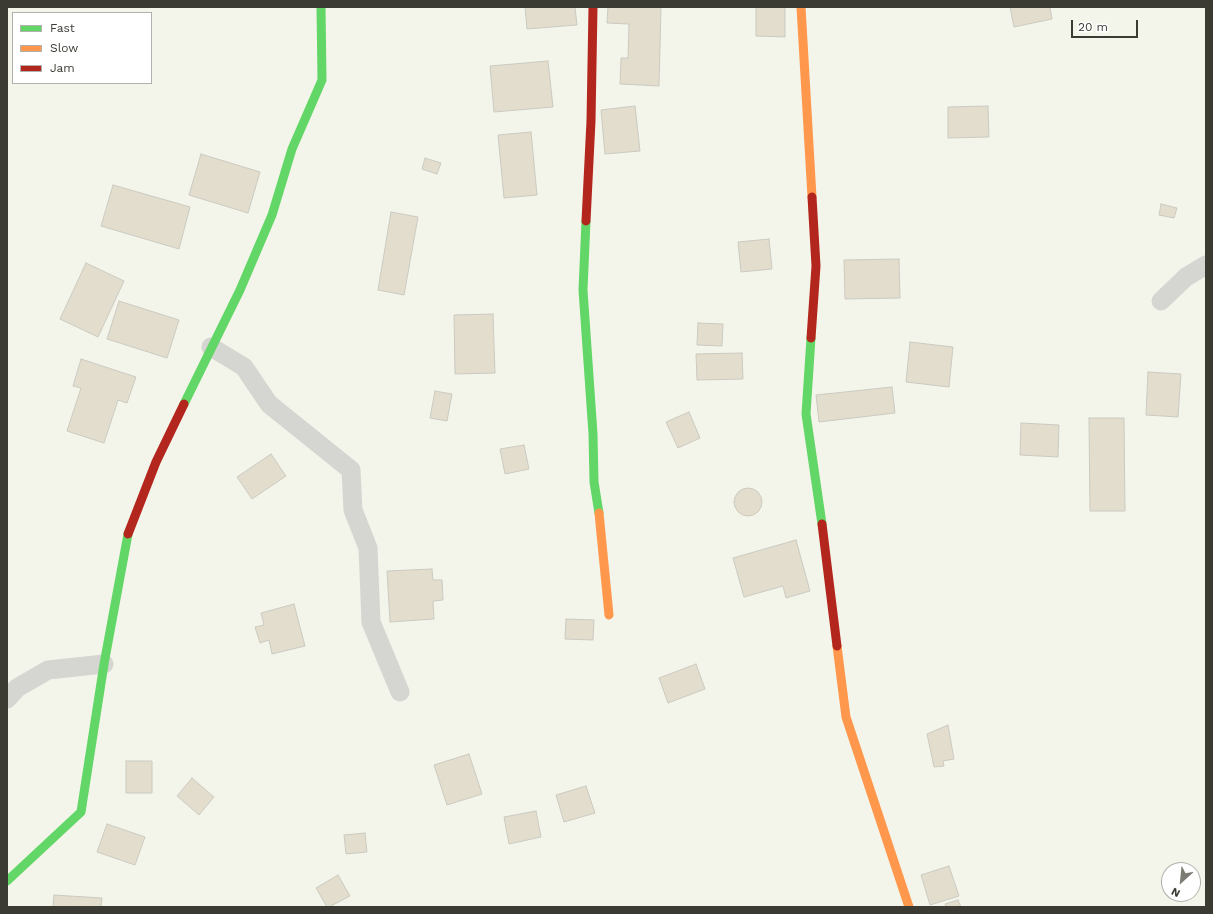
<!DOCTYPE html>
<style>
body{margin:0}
#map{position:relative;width:1213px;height:914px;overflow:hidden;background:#f4f5ea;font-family:"Work Sans",sans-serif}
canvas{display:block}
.frame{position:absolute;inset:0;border:8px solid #3b3b34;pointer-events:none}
.legend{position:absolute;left:12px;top:12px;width:140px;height:72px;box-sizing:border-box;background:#fff;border:1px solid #b1b1ae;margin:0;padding:5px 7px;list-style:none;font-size:12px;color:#3b3b34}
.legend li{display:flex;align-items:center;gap:8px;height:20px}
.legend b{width:20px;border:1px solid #b1b1ae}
.north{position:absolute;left:1161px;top:862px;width:40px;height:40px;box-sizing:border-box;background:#fff;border:1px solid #b1b1ae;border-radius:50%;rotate:207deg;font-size:11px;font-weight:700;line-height:16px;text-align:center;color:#3b3b34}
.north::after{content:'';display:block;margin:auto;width:14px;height:18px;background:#7c7c74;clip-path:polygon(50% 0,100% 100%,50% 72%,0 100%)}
.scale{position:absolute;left:1071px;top:20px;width:67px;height:18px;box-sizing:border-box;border:2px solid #3b3b34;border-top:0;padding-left:5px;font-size:12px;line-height:14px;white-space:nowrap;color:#3b3b34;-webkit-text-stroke:3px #fff;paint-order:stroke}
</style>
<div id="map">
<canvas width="1213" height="914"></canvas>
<div class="frame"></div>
<ul class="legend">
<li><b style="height:5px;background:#63d668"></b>Fast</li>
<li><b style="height:5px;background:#ff974d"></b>Slow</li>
<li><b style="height:5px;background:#b3261e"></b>Jam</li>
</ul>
<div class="north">N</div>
<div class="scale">20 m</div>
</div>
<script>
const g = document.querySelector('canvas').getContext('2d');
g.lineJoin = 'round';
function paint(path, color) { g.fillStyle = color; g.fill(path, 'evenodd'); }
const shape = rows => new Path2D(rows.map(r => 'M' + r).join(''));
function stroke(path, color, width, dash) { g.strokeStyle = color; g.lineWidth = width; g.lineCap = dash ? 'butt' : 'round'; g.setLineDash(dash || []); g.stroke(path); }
const building = shape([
 [525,7,575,7,577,25,527,29,525,7],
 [608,7,661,7,659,86,620,84,621,58,628,58,629,24,607,23,608,7],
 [756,7,785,7,785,37,756,36,756,7],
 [1010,7,1050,7,1052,19,1014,27,1010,7],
 [548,61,553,107,494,112,490,66,548,61],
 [635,106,640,151,605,154,601,110,635,106],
 [988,106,989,137,948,138,948,107,988,106],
 [531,132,537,195,504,198,498,135,531,132],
 [201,154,260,172,248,213,189,195,201,154],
 [425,158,441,163,437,174,422,169,425,158],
 [113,185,190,207,179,249,101,226,113,185],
 [1161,204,1177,208,1174,218,1159,215,1161,204],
 [391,212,418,217,404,295,378,290,391,212],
 [769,239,772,269,741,272,738,242,769,239],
 [899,259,900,298,845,299,844,260,899,259],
 [86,263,124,281,98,337,60,319,86,263],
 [119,301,179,320,167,358,107,339,119,301],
 [493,314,495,373,455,374,454,315,493,314],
 [698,323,723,324,722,346,697,345,698,323],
 [910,342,953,347,949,387,906,382,910,342],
 [742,353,743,379,697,380,696,354,742,353],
 [81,359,136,377,127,403,118,400,104,443,67,431,81,388,73,386,81,359],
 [1148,372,1181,374,1178,417,1146,415,1148,372],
 [892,387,895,413,819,422,816,395,892,387],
 [435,391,452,394,447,421,430,418,435,391],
 [689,412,700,438,678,448,666,422,689,412],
 [1089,418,1124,418,1125,511,1090,511,1089,418],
 [1021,423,1059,425,1058,457,1020,455,1021,423],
 [524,445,529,469,505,474,500,449,524,445],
 [271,454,286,476,252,499,237,477,271,454],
 '734 502a14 14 0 1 1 28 0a14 14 0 1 1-28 0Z',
 [796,540,810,591,786,598,783,586,744,597,733,558,796,540],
 [432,569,433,580,442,580,443,600,433,601,434,619,390,622,387,571,432,569],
 [294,604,305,646,272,654,269,640,260,643,255,627,264,625,261,613,294,604],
 [566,619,594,620,593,640,565,639,566,619],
 [696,664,705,689,668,703,659,678,696,664],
 [948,725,954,759,943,761,944,766,934,767,927,734,948,725],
 [469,754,482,794,447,805,434,765,469,754],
 [126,761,152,761,152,793,126,793,126,761],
 [192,778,214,797,199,815,177,796,192,778],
 [586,786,595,813,564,822,556,795,586,786],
 [536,811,541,837,509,844,504,817,536,811],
 [107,824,145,837,135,865,97,852,107,824],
 [365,833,367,852,346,854,344,835,365,833],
 [949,866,959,896,930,905,921,875,949,866],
 [338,875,350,896,329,907,327,907,316,888,338,875],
 [54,895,102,898,101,907,53,907,54,895],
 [958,900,961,907,946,907,945,904,958,900]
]);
const street = shape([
 [1161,301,1186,277,1206,265],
 [211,347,244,367,269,404,351,470,353,510,368,548,371,622,400,692],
 [7,699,17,688,48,670,104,664]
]);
const fast = shape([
 [586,221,583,290,593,434,594,482,599,513],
 [811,338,806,414,822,524],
 [184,404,240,290,272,215,292,149,322,80,321,7],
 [7,881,81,812,104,664,128,534]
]);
const slow = shape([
 [801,7,812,197],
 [599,513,609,615],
 [837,646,846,717,909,907]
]);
const jam = shape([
 [586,221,591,121,593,7],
 [811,338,816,266,812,197],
 [822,524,837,646],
 [128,534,156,462,184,404]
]);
paint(building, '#e2ddcd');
stroke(building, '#cbcac1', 1);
stroke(street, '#d5d6d2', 19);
stroke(fast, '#63d668', 9);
stroke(slow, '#ff974d', 9);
stroke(jam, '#b3261e', 9);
</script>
